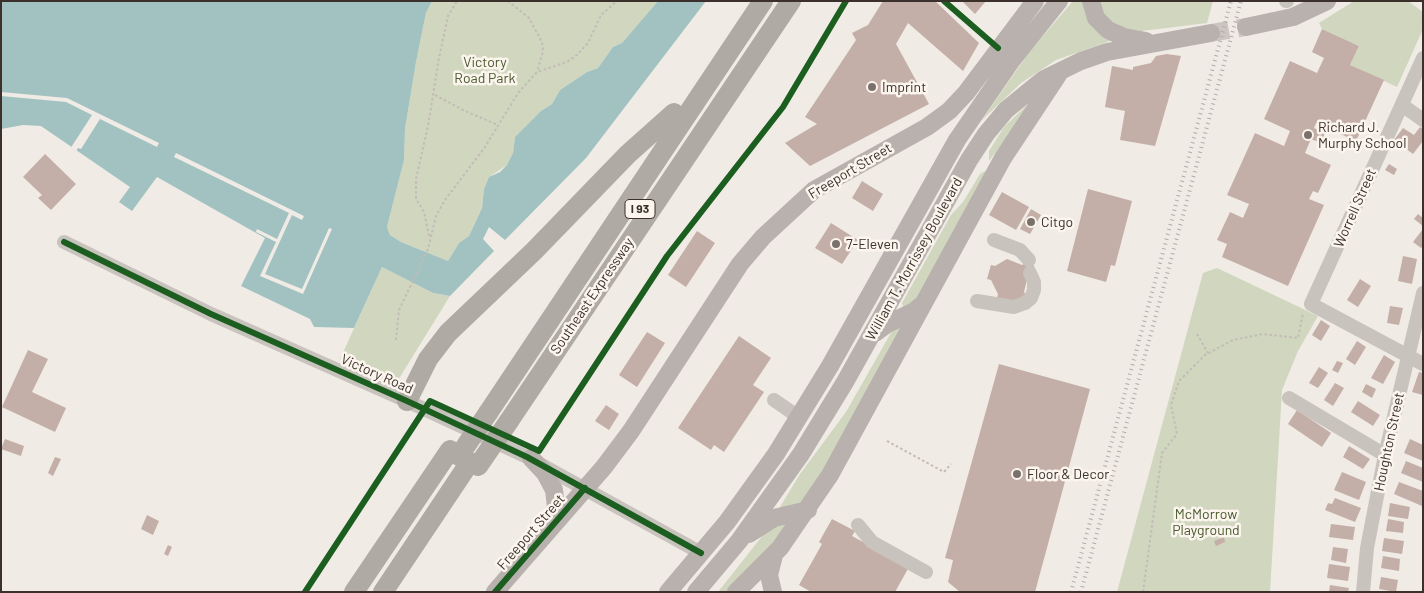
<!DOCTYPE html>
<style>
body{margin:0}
#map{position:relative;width:1424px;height:593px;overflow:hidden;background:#f0ebe5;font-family:Barlow,sans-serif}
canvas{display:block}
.frame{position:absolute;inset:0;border:2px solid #3b302b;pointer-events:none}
</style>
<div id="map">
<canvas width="1424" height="593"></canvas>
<div class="frame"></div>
</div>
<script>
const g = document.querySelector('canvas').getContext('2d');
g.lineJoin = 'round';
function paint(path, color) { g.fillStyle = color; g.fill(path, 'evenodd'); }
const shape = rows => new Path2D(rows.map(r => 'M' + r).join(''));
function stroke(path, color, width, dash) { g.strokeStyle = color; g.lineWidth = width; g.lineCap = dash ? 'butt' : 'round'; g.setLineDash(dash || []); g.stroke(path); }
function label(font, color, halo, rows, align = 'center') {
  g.font = font + ' Barlow,sans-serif'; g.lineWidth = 5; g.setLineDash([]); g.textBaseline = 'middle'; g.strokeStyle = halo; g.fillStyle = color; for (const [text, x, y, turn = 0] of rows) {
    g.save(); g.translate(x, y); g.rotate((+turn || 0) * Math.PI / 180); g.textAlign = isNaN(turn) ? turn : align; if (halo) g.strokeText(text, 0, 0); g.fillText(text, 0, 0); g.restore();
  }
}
const green = shape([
 [432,1,658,1,622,43,613,47,598,68,587,72,560,90,552,104,541,111,515,137,513,153,507,165,489,177,484,189,482,208,469,236,459,243,448,261,401,242,390,235,387,227,404,160,405,129,416,62,426,13],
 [1073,1,1084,1,1089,20,1097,31,1110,41,1056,60,1021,83,982,120,1030,51],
 [1096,1,1213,1,1207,23,1142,31,1121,30,1105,21],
 [1354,1,1408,1,1423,12,1423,29,1397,87,1350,65,1359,46,1322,29,1319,23],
 [1031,101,1032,104,989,161,989,151,1004,127],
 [985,171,987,173,915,304,903,307,902,303,951,215,963,202,980,174],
 [382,267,433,293,450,296,395,385,340,359],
 [1217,268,1318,316,1298,351,1282,390,1270,592,1117,592,1203,273],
 [899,325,902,327,825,469,801,505,777,512,800,474,846,412,892,331],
 [790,521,771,549,727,592,718,592,767,530]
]);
const water = shape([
 [1,1,432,1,426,13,416,62,405,129,404,160,387,227,390,235,401,242,448,261,459,243,469,236,482,208,484,189,489,177,500,172,507,165,513,153,515,137,541,111,552,104,560,90,587,72,598,68,613,47,622,43,658,1,706,1,586,158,505,240,489,227,483,239,494,251,450,296,433,293,382,267,354,328,314,327,310,319,241,286,265,238,157,177,132,211,119,202,130,187,41,126,23,125,1,129]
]);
const pier = shape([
 [1,92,67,98,159,143,157,147,100,119,81,149,78,148,75,153,70,149,92,115,66,102,1,96],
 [176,153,304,216,302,220,292,215,265,274,302,289,329,228,332,229,303,294,260,276,276,242,256,232,257,229,277,239,289,213,174,157]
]);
const building = shape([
 [883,1,935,1,979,43,963,71,908,23,896,44,929,104,810,166,785,143,817,124,805,117,856,40,852,33,868,25],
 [962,1,986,1,975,14],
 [1322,29,1359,46,1350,65,1384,80,1356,141,1316,123,1314,128,1325,133,1321,143,1311,139,1305,153,1331,165,1318,193,1313,191,1309,199,1324,205,1288,286,1222,257,1227,244,1217,240,1230,212,1243,218,1249,204,1227,195,1255,133,1284,146,1290,131,1264,119,1290,61,1317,73,1324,58,1312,52],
 [1167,54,1181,56,1155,146,1120,140,1125,111,1105,107,1112,66,1133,70,1133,67,1151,63,1156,56],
 [1420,127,1423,129,1423,141,1413,154,1394,140,1403,128,1414,135],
 [45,154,76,184,51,210,38,198,42,195,23,177],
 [1389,164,1397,169,1394,175,1385,170],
 [862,181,883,194,873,211,852,198],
 [1088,189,1132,201,1115,266,1111,265,1106,282,1067,271],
 [1002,192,1029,207,1016,230,989,215],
 [1031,209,1041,215,1030,234,1020,229],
 [1418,214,1423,218,1423,226,1414,219],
 [831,223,858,240,842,264,815,248],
 [1423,229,1423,246,1421,248,1413,242],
 [697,231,715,243,686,287,668,275],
 [1403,256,1417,259,1412,284,1398,281],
 [1007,259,1022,265,1030,260,1036,270,1028,275,1024,292,1027,297,1016,304,997,298,998,294,991,280,987,279,991,265,995,266],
 [1360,279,1371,286,1358,307,1347,300],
 [1390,306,1403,308,1399,325,1387,323],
 [1321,320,1330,326,1321,341,1312,335],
 [647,332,665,343,637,387,619,375],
 [739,336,771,358,753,385,764,392,724,452,714,445,711,450,678,428],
 [1357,341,1366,347,1355,365,1346,359],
 [28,350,48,359,32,392,66,408,55,432,2,407],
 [1384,355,1395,362,1383,384,1371,378],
 [1337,361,1343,363,1338,373,1332,370],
 [999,364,1090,389,1035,592,960,592,948,582,953,560,945,558],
 [1319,367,1328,373,1318,388,1309,383],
 [1419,372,1423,373,1423,395,1412,392],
 [1335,383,1344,388,1333,406,1324,400],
 [1366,384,1376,389,1372,398,1362,392],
 [1358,401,1380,415,1373,426,1351,412],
 [606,405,619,414,609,430,595,421],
 [1297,410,1331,433,1322,447,1288,424],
 [5,439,24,446,21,456,1,449],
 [1410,439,1423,445,1423,461,1404,453],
 [1349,446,1370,459,1363,469,1343,457],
 [55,457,61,459,53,476,48,473],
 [1406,461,1423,468,1423,482,1401,473],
 [1342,472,1366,482,1359,500,1334,490],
 [1399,482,1423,491,1422,506,1394,494],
 [1335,498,1361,508,1355,522,1325,510,1328,503,1332,504],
 [1390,503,1410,507,1408,519,1388,516],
 [147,515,159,521,153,535,141,529],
 [832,519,855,531,852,536,909,567,895,592,811,592,799,585,822,544,819,542],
 [1388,519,1404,522,1403,533,1386,531],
 [1331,524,1355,527,1353,540,1329,537],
 [1224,537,1225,542,1216,546,1214,541],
 [1384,538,1404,541,1402,554,1382,551],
 [168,545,172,547,168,556,164,554],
 [1333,547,1348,549,1346,563,1331,560],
 [1383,556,1400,559,1399,571,1381,568],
 [1329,564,1350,567,1348,581,1327,578],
 [1381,577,1398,580,1396,592,1379,589],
 [1330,585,1349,588,1348,592,1329,592]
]);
const majorTunnel = shape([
 [1211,33,1246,27]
]);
const path = shape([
 [508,1,529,18,542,42,543,51,537,72],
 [435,95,465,111,498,125],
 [429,236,424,212,416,199,416,179,428,126,439,58,448,16,457,1],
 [1197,334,1208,353],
 [396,340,399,310,428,249,436,216,445,200,485,147,518,93,537,72,567,62,577,55,588,43,601,15,617,1],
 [887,441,944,472,951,464],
 [1143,592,1162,453,1177,434,1171,405,1179,381,1205,355,1233,340,1263,334,1298,338,1303,313]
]);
const minor = shape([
 [1286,1,1287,1],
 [1423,58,1311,304,1423,364],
 [1402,105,1423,120],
 [994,240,1020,250,1029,260],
 [64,242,211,314,407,401,527,457,701,553],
 [977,301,1014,307,1025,303,1031,298,1034,290,1034,282,1030,273],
 [1289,398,1385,455],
 [774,400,800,418],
 [858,525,872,542,926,572],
 [1363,592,1367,548,1385,455,1423,293]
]);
const major = shape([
 [1091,1,1096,18,1108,30,1124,37,1146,41],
 [1246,27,1293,17,1327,1],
 [875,333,887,324,913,312,923,304],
 [531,458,545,473,554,490,556,507,551,527],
 [749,534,774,518,808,510],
 [495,592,604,467,631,431,740,264,763,237,814,190,927,127,949,111,966,93,1035,1],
 [668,592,727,522,776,454,830,366,957,140,1012,60,1059,1],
 [696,592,739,541,801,454,845,382,969,160,986,134,1006,110,1044,79,1081,61,1107,52,1211,33],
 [736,592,780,548,830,475,1003,158,1058,75],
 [773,592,769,575,774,555]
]);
const highway = shape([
 [407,401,428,359,448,333,534,251,628,154,674,113],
 [488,413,763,1],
 [509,421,791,1],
 [354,592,450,450],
 [383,592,470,462]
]);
const rail = shape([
 [1071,592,1231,1],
 [1081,592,1241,1]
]);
const highwayBridge = shape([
 [459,456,488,413],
 [478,466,509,421]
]);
const cycleway = shape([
 [944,1,998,48],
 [64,242,211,314,407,401,527,457,701,553],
 [305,592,430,401,539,451,667,256,783,107,846,1],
 [495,592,585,488]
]);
const markers = [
 [872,87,5,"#7a716c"],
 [1308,135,5,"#7a716c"],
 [1031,222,5,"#7a716c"],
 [836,244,5,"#7a716c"],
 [1017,474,5,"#7a716c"]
];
const shields = [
 [640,209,30]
];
const shieldNames = [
 ["I 93",640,209]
];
const parkNames = [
 ["Victory",485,62],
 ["Road Park",485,78],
 ["McMorrow",1206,514],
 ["Playground",1206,530]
];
const poiNames = [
 ["Imprint",882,87],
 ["Richard J.",1318,127],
 ["Murphy School",1318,143],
 ["Citgo",1041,222],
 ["7-Eleven",846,244],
 ["Floor & Decor",1027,474]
];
const streetNames = [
 ["Freeport Street",850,171,-31],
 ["Worrell Street",1355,208,-66],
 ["William T. Morrissey Boulevard",914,259,-61],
 ["Southeast Expressway",592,296,-56],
 ["Victory Road",377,374,24],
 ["Houghton Street",1389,442,-78],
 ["Freeport Street",531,532,-49]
];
paint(green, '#d1d6bf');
paint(water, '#a1c2c1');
paint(pier, '#f0ebe5');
paint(building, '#c3afa7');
stroke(majorTunnel, '#ccc6c0', 18, [18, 9]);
stroke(path, '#c2bbb6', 2, [2.5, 2.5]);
stroke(minor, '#c9c3be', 14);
stroke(major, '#b8b1ad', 18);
stroke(highway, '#afaaa4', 20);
stroke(rail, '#b1aca8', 4, [1, 4]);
stroke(highwayBridge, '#afaaa4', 20);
stroke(cycleway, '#1b5e20', 6);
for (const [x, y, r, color] of markers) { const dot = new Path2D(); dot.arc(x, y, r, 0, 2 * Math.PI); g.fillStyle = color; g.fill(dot); stroke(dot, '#fbf5ee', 2); }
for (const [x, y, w] of shields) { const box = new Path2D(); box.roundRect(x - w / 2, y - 9.5, w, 19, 4); g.fillStyle = '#fbf5ee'; g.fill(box); stroke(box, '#3b302b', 1); }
label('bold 12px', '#3b302b', null, shieldNames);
label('14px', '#4a5a2e', '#fbf5ee', parkNames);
label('14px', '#3b302b', '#fbf5ee', poiNames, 'left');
label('14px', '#3b302b', '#fbf5ee', streetNames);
</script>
